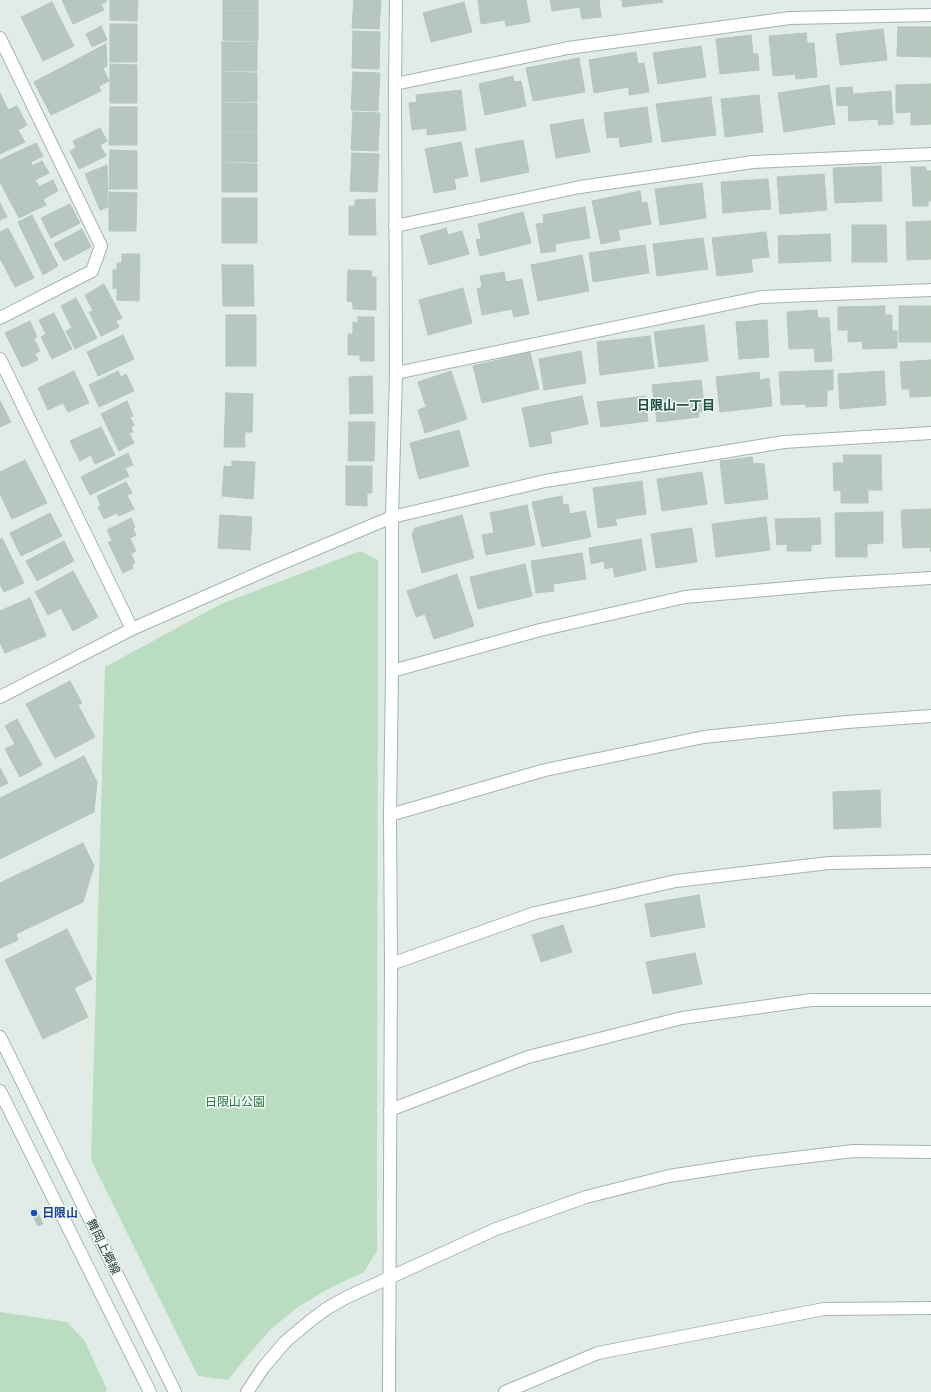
<!DOCTYPE html>
<meta charset="utf-8">
<style>
body{margin:0}
canvas{display:block;background:#e1ece7}
</style>
<canvas width="931" height="1392"></canvas>
<script>
const g = document.querySelector('canvas').getContext('2d');
g.lineJoin = 'round';
function paint(path, color) { g.fillStyle = color; g.fill(path, 'evenodd'); }
const shape = rows => new Path2D(rows.map(r => 'M' + r).join(''));
function stroke(path, color, width, dash) { g.strokeStyle = color; g.lineWidth = width; g.lineCap = dash ? 'butt' : 'round'; g.setLineDash(dash || []); g.stroke(path); }
function label(font, color, halo, rows, align = 'center') {
  g.font = font + ' Raleway,"Noto Sans JP",sans-serif'; g.lineWidth = 3; g.setLineDash([]); g.textBaseline = 'middle'; g.strokeStyle = halo; g.fillStyle = color; for (const [text, x, y, turn = 0] of rows) {
    g.save(); g.translate(x, y); g.rotate((+turn || 0) * Math.PI / 180); g.textAlign = isNaN(turn) ? turn : align; if (halo) g.strokeText(text, 0, 0); g.fillText(text, 0, 0); g.restore();
  }
}
const green = shape([
 [360,551,378,560,377,1251,364,1272,328,1289,298,1307,271,1329,248,1355,228,1380,198,1376,91,1160,105,667,221,604],
 [0,1312,67,1322,84,1340,107,1389,106,1392,0,1392]
]);
const building = shape([
 [62,0,106,0,106,2,101,4,104,10,73,24,62,0],
 [110,0,138,0,137,21,110,20,110,0],
 [223,0,258,0,258,10,223,10,223,0],
 [354,0,381,0,379,29,352,28,354,0],
 [478,0,526,0,530,22,506,26,505,20,481,24,478,0],
 [550,0,599,0,601,17,582,19,580,7,552,11,550,0],
 [622,0,662,0,663,2,623,7,622,0],
 [52,2,74,46,43,61,21,17,52,2],
 [464,2,472,32,431,42,423,13,464,2],
 [223,11,258,11,258,41,223,40,223,11],
 [110,24,137,24,137,62,110,62,110,24],
 [101,26,107,40,92,47,86,34,101,26],
 [898,27,931,27,931,57,897,56,898,27],
 [883,29,887,60,840,65,836,34,883,29],
 [353,31,380,32,379,69,352,68,353,31],
 [806,33,807,43,814,43,817,77,796,79,795,74,773,76,769,36,806,33],
 [751,35,753,54,758,54,759,70,720,74,716,39,751,35],
 [222,42,257,42,257,71,222,71,222,42],
 [106,44,107,66,103,68,109,81,99,86,101,91,51,115,34,82,106,44],
 [701,46,706,77,658,84,653,53,701,46],
 [636,52,638,64,644,63,649,92,629,95,629,87,594,93,589,60,636,52],
 [579,58,585,92,533,101,526,68,579,58],
 [110,64,137,65,137,103,110,103,110,64],
 [222,72,257,73,257,101,222,102,222,72],
 [353,72,380,73,378,111,351,110,353,72],
 [513,76,514,82,521,81,526,106,485,115,479,84,513,76],
 [931,84,931,124,911,125,911,112,896,113,896,85,931,84],
 [829,85,835,124,784,132,778,93,829,85],
 [852,87,853,94,891,91,893,124,879,125,878,119,849,121,848,105,837,106,836,88,852,87],
 [461,90,466,130,427,135,427,128,412,130,409,103,417,102,416,95,461,90],
 [0,93,8,110,17,106,27,125,18,130,25,142,0,154,0,93],
 [759,95,763,132,725,137,721,99,759,95],
 [711,97,716,135,662,142,656,104,711,97],
 [222,103,257,103,257,132,222,132,222,103],
 [110,107,137,107,137,145,109,145,110,107],
 [647,107,652,142,620,147,619,137,607,138,604,113,647,107],
 [353,112,380,113,378,151,351,150,353,112],
 [583,119,590,152,556,158,550,125,583,119],
 [100,128,107,141,100,145,106,156,79,169,70,151,76,148,73,141,100,128],
 [222,133,257,133,257,162,222,162,222,133],
 [523,140,529,172,481,182,475,149,523,140],
 [461,142,468,176,454,179,456,189,434,193,425,149,461,142],
 [36,143,43,156,31,162,32,165,0,181,0,160,36,143],
 [110,150,137,151,137,189,109,189,110,150],
 [352,153,379,154,377,192,350,191,352,153],
 [42,161,49,173,35,180,39,186,10,201,0,182,42,161],
 [222,163,257,164,257,192,222,192,222,163],
 [107,165,108,207,100,210,85,174,107,165],
 [881,166,882,201,835,203,833,168,881,166],
 [911,167,926,167,926,171,931,171,931,201,928,201,928,206,913,206,911,167],
 [824,174,827,210,780,214,777,177,824,174],
 [768,179,771,209,723,213,721,182,768,179],
 [53,180,58,191,43,199,46,205,19,218,10,201,53,180],
 [702,183,706,218,660,225,655,189,702,183],
 [640,191,642,203,647,202,651,224,618,230,620,240,601,244,592,201,640,191],
 [109,192,137,193,136,231,109,231,109,192],
 [222,198,257,198,257,243,222,243,222,198],
 [375,199,376,235,349,235,349,206,355,206,355,200,375,199],
 [0,203,7,217,0,220,0,203],
 [70,204,80,223,51,238,41,218,70,204],
 [585,207,590,238,555,244,556,251,541,253,536,224,544,223,543,215,585,207],
 [523,212,531,243,480,256,476,240,481,239,478,224,523,212],
 [32,215,58,266,43,275,18,222,32,215],
 [931,221,931,259,907,260,906,222,931,221],
 [852,225,886,225,887,262,852,262,852,225],
 [8,228,34,278,15,287,1,260,0,260,0,232,8,228],
 [446,228,448,235,462,231,469,254,429,265,420,236,446,228],
 [82,229,91,247,64,261,54,244,82,229],
 [766,232,769,257,751,259,753,272,717,276,712,238,766,232],
 [830,234,831,261,779,263,778,236,830,234],
 [703,238,708,269,657,276,653,244,703,238],
 [645,245,649,273,593,282,589,253,645,245],
 [122,254,140,254,139,301,117,300,117,288,113,289,113,270,117,270,117,263,122,263,122,254],
 [582,255,589,291,538,301,531,265,582,255],
 [222,265,253,265,254,306,223,306,222,265],
 [348,270,372,271,371,277,376,277,376,310,353,309,353,302,347,301,348,270],
 [504,272,506,282,522,279,529,314,514,317,512,309,482,315,477,289,482,287,480,276,504,272],
 [104,284,122,318,116,321,119,327,101,336,89,312,93,311,85,295,104,284],
 [463,288,472,323,428,335,419,300,463,288],
 [76,298,97,338,75,349,66,331,72,328,61,306,76,298],
 [885,306,885,315,892,315,892,331,897,331,897,348,863,349,862,341,848,342,848,330,838,330,838,307,885,306],
 [899,306,931,306,931,342,899,342,899,306],
 [817,310,818,318,829,318,832,361,815,362,814,348,789,349,787,312,817,310],
 [54,313,72,349,52,359,41,337,46,334,39,320,54,313],
 [226,315,256,315,256,366,226,366,226,315],
 [358,317,374,317,374,361,360,361,360,355,348,355,348,334,353,334,353,322,358,323,358,317],
 [767,320,769,357,739,359,736,322,767,320],
 [30,321,37,337,34,339,40,351,35,354,38,360,22,367,5,333,30,321],
 [704,325,708,361,659,367,654,332,704,325],
 [123,335,134,359,98,376,87,352,123,335],
 [650,336,654,368,600,375,597,342,650,336],
 [581,351,586,383,544,390,539,359,581,351],
 [530,352,539,389,482,403,473,366,530,352],
 [931,360,931,396,910,397,909,389,902,389,900,362,931,360],
 [833,370,833,390,827,390,827,406,806,407,806,404,781,405,779,372,833,370],
 [74,371,89,403,68,412,63,403,48,410,38,388,74,371],
 [118,371,121,377,126,374,134,391,99,407,89,385,118,371],
 [451,371,467,419,425,433,418,410,426,407,418,382,451,371],
 [884,371,886,405,840,409,838,374,884,371],
 [759,372,760,380,769,378,772,406,720,412,716,377,759,372],
 [372,376,373,413,350,414,349,377,372,376],
 [701,380,705,412,698,412,699,417,657,422,652,385,701,380],
 [226,393,253,394,252,432,245,432,245,447,224,447,226,393],
 [582,396,588,424,550,432,552,443,530,447,522,408,582,396],
 [645,396,648,421,601,427,597,402,645,396],
 [0,401,11,422,0,427,0,401],
 [127,401,133,416,130,417,134,425,131,427,133,432,129,433,134,443,119,451,101,414,127,401],
 [349,422,375,422,374,461,348,461,349,422],
 [101,427,115,455,95,464,91,455,80,461,70,441,101,427],
 [459,430,469,466,419,479,410,443,459,430],
 [128,453,133,465,125,468,129,476,90,495,81,477,128,453],
 [843,455,881,455,882,490,868,490,868,503,841,503,841,490,834,491,833,463,844,463,843,455],
 [752,457,753,463,764,464,768,499,725,504,720,461,752,457],
 [25,460,47,503,12,519,0,494,0,472,25,460],
 [232,461,255,462,253,499,222,496,224,466,232,467,232,461],
 [346,466,372,466,372,493,367,493,367,506,346,505,346,466],
 [702,472,707,504,662,511,657,479,702,472],
 [642,481,646,514,615,519,617,525,598,528,593,488,642,481],
 [126,482,132,493,127,495,134,509,119,516,117,513,104,519,98,507,101,506,97,496,126,482],
 [562,496,563,505,568,504,570,514,585,511,591,537,542,547,532,502,562,496],
 [527,505,535,545,486,555,482,535,494,533,490,513,527,505],
 [931,509,931,551,930,551,931,547,903,548,901,510,931,509],
 [883,512,883,543,867,544,867,557,836,557,835,513,883,512],
 [50,513,62,536,21,556,10,533,50,513],
 [220,515,252,517,250,550,218,548,220,515],
 [462,515,474,558,422,573,412,535,415,528,462,515],
 [766,517,770,550,716,557,712,524,766,517],
 [131,518,135,527,133,529,136,535,130,538,136,551,131,554,135,563,132,564,133,568,123,573,108,542,112,541,107,530,131,518],
 [820,518,821,544,811,545,811,551,787,551,787,544,777,545,775,519,820,518],
 [692,528,697,562,656,568,651,534,692,528],
 [2,538,24,583,4,592,0,584,0,540,2,538],
 [641,539,646,570,615,577,613,567,605,569,604,561,591,564,589,548,641,539],
 [64,541,74,561,37,581,26,561,64,541],
 [582,553,586,579,553,584,554,591,536,593,531,561,582,553],
 [525,564,532,596,478,609,470,577,525,564],
 [73,571,98,617,73,631,61,608,48,615,35,592,73,571],
 [457,574,474,626,434,639,425,614,416,617,407,591,457,574],
 [30,598,46,636,5,653,0,642,0,611,30,598],
 [70,681,82,703,78,705,95,737,55,758,26,704,70,681],
 [17,719,42,765,20,777,5,749,15,744,5,726,17,719],
 [84,756,97,782,94,812,0,859,0,798,84,756],
 [0,768,8,783,0,787,0,768],
 [880,790,881,827,834,829,833,792,880,790],
 [83,843,94,866,83,902,16,934,18,940,0,948,0,883,83,843],
 [699,895,705,927,651,937,645,904,699,895],
 [563,925,572,952,541,962,532,935,563,925],
 [67,929,92,979,74,988,88,1017,43,1039,5,960,67,929],
 [695,953,702,984,653,994,646,962,695,953],
 [36,1208,43,1224,38,1226,30,1210,36,1208]
]);
const minor = shape([
 [0,38,101,246,92,271,0,318],
 [395,84,568,48,790,18,931,15],
 [395,226,580,187,753,162,931,154],
 [0,359,132,629],
 [396,373,761,297,931,290],
 [392,671,540,630,685,597,834,584,931,578],
 [0,697,132,629,266,570,392,517,545,481,784,442,931,433],
 [390,815,545,770,704,737,847,722,931,716],
 [391,964,535,913,676,881,829,863,931,861],
 [0,1037,175,1392],
 [0,1091,150,1392],
 [390,1110,528,1057,682,1018,811,1000,931,1000],
 [247,1392,263,1368,285,1342,310,1321,326,1309,345,1298,496,1229,586,1197,669,1176,753,1163,853,1151,931,1152],
 [389,1392,391,964,390,815,392,671,392,517,396,373,395,84,396,0],
 [505,1392,598,1353,824,1309,931,1308]
]);
const markers = [
 [34,1213,4,"#1a4fb4"]
];
const parkNames = [
 ["日限山公園",235,1102]
];
const transitNames = [
 ["日限山",42,1213]
];
const streetNames = [
 ["舞岡上郷線",103,1247,64]
];
const neighbourhoodNames = [
 ["日限山一丁目",676,406]
];
paint(green, '#baddc2');
paint(building, '#b7c7bf');
stroke(building, '#b4c6bd', 1);
stroke(minor, '#a4b4ae', 14);
stroke(minor, '#fff', 12);
for (const [x, y, r, color] of markers) { const dot = new Path2D(); dot.arc(x, y, r, 0, 2 * Math.PI); g.fillStyle = color; g.fill(dot); stroke(dot, '#f2f8f5', 1.5); }
label('12px', '#2b7444', '#f2f8f5', parkNames);
label('bold 12px', '#164399', '#f2f8f5', transitNames, 'left');
label('12px', '#213d34', '#f2f8f5', streetNames);
label('bold 13px', '#1d4f40', '#f2f8f5', neighbourhoodNames);
</script>
